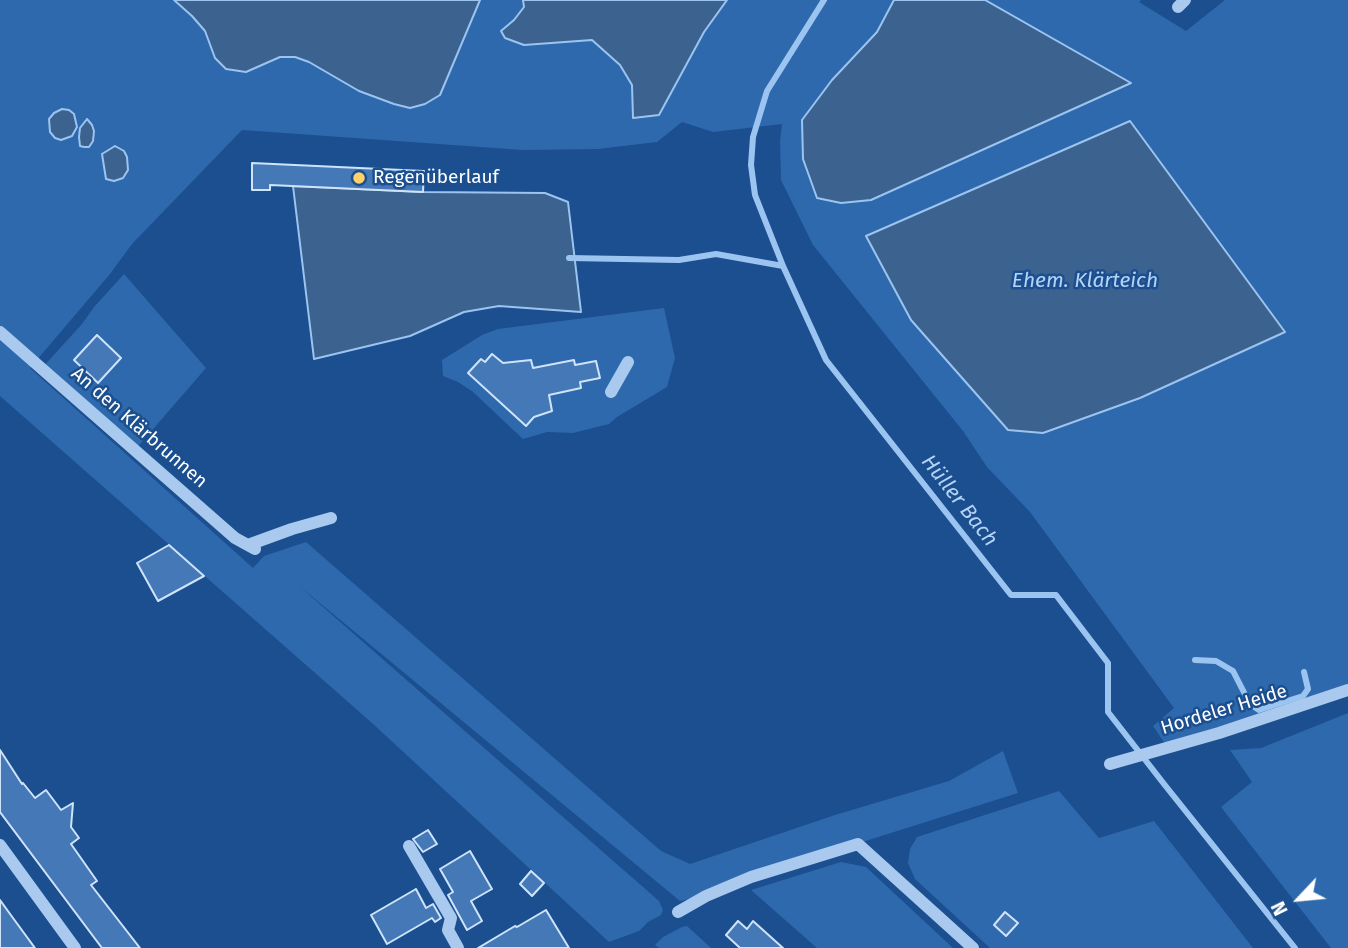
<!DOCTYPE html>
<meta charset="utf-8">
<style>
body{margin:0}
#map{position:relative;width:1348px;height:948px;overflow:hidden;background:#1b4f8f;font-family:"Fira Sans",sans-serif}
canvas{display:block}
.north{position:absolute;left:1264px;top:864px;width:70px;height:70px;-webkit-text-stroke:5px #1b4f8f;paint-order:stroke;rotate:244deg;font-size:19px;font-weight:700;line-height:28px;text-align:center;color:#fff}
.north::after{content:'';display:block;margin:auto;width:24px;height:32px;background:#fff;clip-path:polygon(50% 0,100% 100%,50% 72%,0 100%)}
</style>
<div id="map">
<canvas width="1348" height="948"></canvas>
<div class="north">N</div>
</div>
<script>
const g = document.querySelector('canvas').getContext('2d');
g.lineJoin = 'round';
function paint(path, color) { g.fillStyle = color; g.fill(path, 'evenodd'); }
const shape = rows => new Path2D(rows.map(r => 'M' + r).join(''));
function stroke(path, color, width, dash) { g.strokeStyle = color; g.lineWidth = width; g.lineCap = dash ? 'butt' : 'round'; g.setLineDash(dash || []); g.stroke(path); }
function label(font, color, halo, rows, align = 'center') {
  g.font = font + ' "Fira Sans",sans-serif'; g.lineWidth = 5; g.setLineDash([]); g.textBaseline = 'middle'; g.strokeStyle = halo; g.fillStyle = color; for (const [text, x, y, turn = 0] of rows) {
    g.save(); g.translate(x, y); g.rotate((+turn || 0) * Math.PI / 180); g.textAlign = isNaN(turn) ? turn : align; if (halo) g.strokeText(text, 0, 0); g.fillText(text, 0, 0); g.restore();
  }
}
const green = shape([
 [0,0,174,0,192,16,205,31,246,72,280,57,295,57,309,62,359,91,394,104,410,108,440,95,480,0,523,0,524,7,514,20,501,31,524,45,592,40,620,65,632,85,633,118,704,32,727,0,894,0,877,32,832,79,1130,84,985,0,1141,0,1139,2,1186,31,1225,0,1348,0,1348,690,1168,748,1153,726,1174,708,1030,512,987,467,963,431,813,245,781,180,780,141,782,124,713,132,682,122,657,142,598,149,523,150,242,130,132,244,110,274,30,368,253,568,264,556,306,542,661,851,690,864,835,815,949,781,1003,751,1018,793,751,877,706,896,680,901,298,585,659,901,663,910,661,915,648,922,639,931,609,942,372,723,0,396],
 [1140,398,1043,433,1008,430],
 [124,274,206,368,135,450,42,368,82,324,94,307],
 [664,308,675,358,667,387,617,417,609,424,573,433,547,432,523,439,473,392,458,382,443,376,442,360,482,335,498,329],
 [1348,713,1348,948,1331,948,1221,807,1252,782,1230,750,1261,748],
 [1059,791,1099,838,1154,821,1253,948,990,948,915,879,908,863,910,849,917,837],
 [841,862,866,867,953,948,817,948,751,890],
 [687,926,711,948,659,948,655,945,663,937,682,927]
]);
const water = shape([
 [174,0,480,0,440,95,425,104,410,108,394,104,359,91,309,62,295,57,280,57,246,72,226,69,215,58,205,31,192,16,174,0],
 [523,0,727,0,704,32,659,115,633,118,632,85,620,65,592,40,524,45,505,38,501,31,514,20,524,7,523,0],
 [894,0,985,0,1131,83,871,200,841,203,817,198,803,159,802,120,832,80,877,32,894,0],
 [62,109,69,110,74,114,77,127,72,136,61,140,55,138,50,132,49,119,54,113,62,109],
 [87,119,92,125,94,131,93,141,89,147,84,147,80,146,79,137,80,128,87,119],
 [1130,121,1285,332,1140,398,1043,433,1008,430,911,320,866,236,1130,121],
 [115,146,124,151,127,157,128,170,123,178,114,181,106,179,102,154,115,146],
 [293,186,423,192,545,193,568,202,581,312,499,306,464,312,410,336,314,359,293,186]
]);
const stream = shape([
 [824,0,767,91,753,137,751,165,755,195,783,266,826,360,1011,595,1056,595,1108,663,1108,712,1164,784,1295,948],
 [569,258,679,260,716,254,783,266],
 [1195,660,1216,661,1233,671,1250,704,1259,710,1303,696,1308,689,1304,672]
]);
const building = shape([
 [252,163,424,171,423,192,270,185,270,190,252,190,252,163],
 [97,335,121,358,98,383,74,360,97,335],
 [492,354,503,363,531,360,533,368,574,360,575,365,596,361,600,378,580,382,581,388,549,395,552,411,534,417,526,426,468,373,481,359,485,362,492,354],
 [169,545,204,576,158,601,137,563,169,545],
 [0,750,22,784,23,783,35,798,46,790,61,810,73,803,71,827,79,838,71,844,97,881,91,885,140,948,102,948,0,812,0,750],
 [428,830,437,844,423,852,413,839,428,830],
 [470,851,492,889,471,901,482,921,467,930,448,895,453,892,440,869,470,851],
 [531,871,544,883,532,896,520,884,531,871],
 [416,889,426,908,433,904,441,918,435,922,432,918,387,944,371,915,416,889],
 [0,900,13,918,35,948,0,948,0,900],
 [546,910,569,948,478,948,515,926,517,927,546,910],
 [1005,912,1018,923,1006,936,994,925,1005,912],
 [738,921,747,929,753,921,783,948,740,948,726,935,738,921]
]);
const minor = shape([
 [1178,7,1185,0],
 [0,332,235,538,255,549],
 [611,392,628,362],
 [248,545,292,529,331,518],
 [1110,764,1219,733,1348,690],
 [0,845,75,948],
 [409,846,451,918,448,930,458,948],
 [678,912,706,896,751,877,858,844,973,948]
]);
const markers = [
 [359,178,7,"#ffd166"]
];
const poiNames = [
 ["Regenüberlauf",373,178]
];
const streetNames = [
 ["An den Klärbrunnen",139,428,41],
 ["Hordeler Heide",1224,710,-17]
];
const waterNames = [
 ["Ehem. Klärteich",1085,281],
 ["Hüller Bach",959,501,52]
];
paint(green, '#2e69ad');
paint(water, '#3c6290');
stroke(water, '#9cc4f0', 2);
stroke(stream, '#9cc4f0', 6);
paint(building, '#4478b7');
stroke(building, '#cfe3fa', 2);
stroke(minor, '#a9c9ee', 12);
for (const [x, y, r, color] of markers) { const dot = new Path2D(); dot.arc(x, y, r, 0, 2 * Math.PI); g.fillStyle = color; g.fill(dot); stroke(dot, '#1b4f8f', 2.5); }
label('19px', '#fff', '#1b4f8f', poiNames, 'left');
label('19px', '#fff', '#1b4f8f', streetNames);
label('italic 21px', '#b5d3f5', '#1b4f8f', waterNames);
</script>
